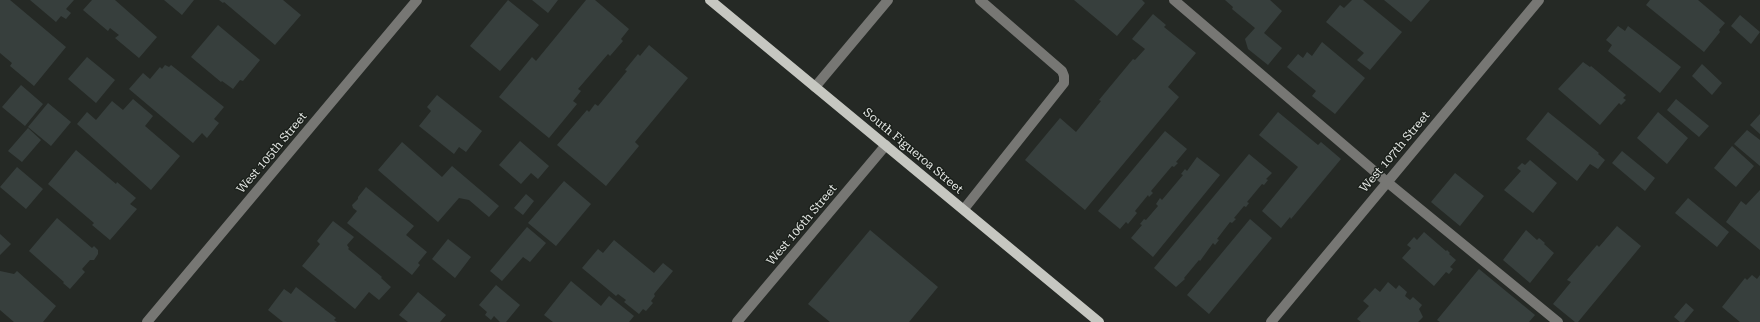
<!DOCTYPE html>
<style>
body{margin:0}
canvas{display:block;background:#252925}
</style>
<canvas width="1760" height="322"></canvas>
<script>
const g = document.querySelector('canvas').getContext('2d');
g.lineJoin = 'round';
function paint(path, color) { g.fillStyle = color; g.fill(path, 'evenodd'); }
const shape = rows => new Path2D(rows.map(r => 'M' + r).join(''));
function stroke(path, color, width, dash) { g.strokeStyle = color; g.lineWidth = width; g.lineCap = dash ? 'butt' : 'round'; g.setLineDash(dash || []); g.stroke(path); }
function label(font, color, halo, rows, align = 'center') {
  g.font = font + ' "Roboto Serif",serif'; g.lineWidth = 3; g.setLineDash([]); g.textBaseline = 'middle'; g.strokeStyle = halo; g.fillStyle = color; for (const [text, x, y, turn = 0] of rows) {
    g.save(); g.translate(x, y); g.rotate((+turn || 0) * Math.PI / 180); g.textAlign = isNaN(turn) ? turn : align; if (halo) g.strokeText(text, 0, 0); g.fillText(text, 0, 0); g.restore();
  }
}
const building = shape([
 [0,0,10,0,66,47,34,86,10,66,12,63,0,53],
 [30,0,74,0,66,9,71,13,66,19,61,16,56,22],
 [92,0,115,0,157,37,139,58,115,38,119,35,110,28,108,31,83,10],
 [164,0,194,0,182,15],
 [219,0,283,0,301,15,275,45,224,2,223,3],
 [508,0,539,25,500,71,470,46],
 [532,0,558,0,548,13],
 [586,0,595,0,629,29,621,39,623,41,610,56,608,54,578,89,581,91,573,101,577,104,549,138,499,97,532,57,536,61],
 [1074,0,1142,0,1145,3,1117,36],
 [1225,0,1270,0,1282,11,1264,33,1282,48,1268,65,1248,49,1245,39,1255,28,1232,9,1233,7],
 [1352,0,1363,0,1402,32,1370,70,1357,60,1364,53,1326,22,1340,5,1344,8],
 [1384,0,1430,0,1411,22],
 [1650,0,1698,0,1725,23,1719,30,1720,32,1704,52,1646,5],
 [1153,14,1166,25,1164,27,1196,53,1168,87,1179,97,1085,210,1025,160,1060,118,1076,132,1101,101,1099,100,1133,59,1135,60,1145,49,1132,39],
 [1740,15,1760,32,1751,44,1731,26],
 [218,25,260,60,243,81,240,80,233,89,222,81,221,82,191,57],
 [1618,26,1625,31,1628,26,1681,67,1660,93,1608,51,1612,45,1606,40],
 [1322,42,1365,78,1335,114,1312,96,1316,91,1287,67,1298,54,1303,58,1307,52,1312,56],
 [649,45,688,78,635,142,639,146,606,186,557,145,587,110,589,112,595,104,598,106,627,71,625,70,638,54,640,56],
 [87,57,115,80,96,103,68,79],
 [1583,62,1590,67,1591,66,1626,95,1623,98,1626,100,1621,105,1619,103,1600,125,1558,89],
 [1702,64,1722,83,1712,95,1692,76],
 [165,65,169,67,171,65,224,107,214,119,219,123,207,138,202,133,193,143,129,89,143,73,150,79,160,67,162,69],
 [21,85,43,104,25,126,2,107],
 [437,95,482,131,466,152,459,147,454,154,419,126,431,111,427,107],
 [133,99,153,116,145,126,180,156,151,190,77,124,87,112,96,120,112,101,123,110],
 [1676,99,1709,126,1699,137,1667,110],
 [48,103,71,122,51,146,28,127],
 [1278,112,1318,145,1321,142,1341,159,1291,219,1290,217,1281,228,1262,211,1298,167,1259,135],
 [1548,112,1599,153,1598,154,1605,160,1598,169,1590,164,1577,181,1526,139],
 [1658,112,1688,138,1667,164,1637,138],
 [1760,114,1760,134,1750,125],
 [28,128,41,140,22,162,8,151],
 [1747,130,1760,140,1760,166,1734,144],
 [1165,131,1187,149,1176,162,1178,163,1174,167,1172,166,1151,191,1153,193,1149,197,1148,195,1135,211,1137,213,1128,224,1126,222,1120,229,1098,211],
 [520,141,549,166,538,179,531,173,521,184,499,165],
 [402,142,442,177,452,166,499,206,489,217,469,200,459,198,438,222,378,170],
 [1732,146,1754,166,1736,187,1714,168],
 [76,150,116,184,117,182,136,198,130,204,137,209,110,240,92,225,94,223,48,184],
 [1622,151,1655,178,1645,191,1612,163],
 [1249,154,1272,173,1266,179,1268,180,1264,185,1262,184,1247,202,1249,203,1246,207,1244,206,1234,218,1236,219,1232,223,1230,222,1217,239,1219,240,1215,245,1213,243,1200,261,1199,260,1184,278,1185,279,1176,287,1154,268],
 [1197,157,1220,175,1153,257,1131,238,1142,225,1140,224,1144,219,1146,220,1158,206,1156,204,1160,198,1162,200,1183,175,1181,174,1185,169,1187,171],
 [1530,160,1557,183,1533,213,1504,190,1521,171,1517,168,1522,163,1525,165],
 [17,167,43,189,26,209,0,187],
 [1455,173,1484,196,1460,226,1431,202],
 [564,181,591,204,556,246,528,223],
 [366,187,414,226,406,235,427,252,418,263,420,265,412,275,347,223,357,211,353,208,352,205,358,199,358,197],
 [1760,190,1760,250,1726,222,1741,201,1746,205],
 [526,194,534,201,523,215,514,208],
 [1688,198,1729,232,1717,247,1675,213],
 [57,218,92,248,94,246,98,250,98,254,94,260,90,260,82,269,85,272,70,289,63,283,64,282,29,251],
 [1250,219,1272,238,1209,314,1187,295],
 [333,221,354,237,347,245,349,248,348,249,382,277,381,278,391,287,379,300,369,292,355,309,302,266,320,244,317,241],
 [1617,226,1641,246,1578,322,1575,322,1553,304,1571,282,1567,280,1597,245,1599,247],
 [527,227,546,243,530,262,523,257,502,281,490,271],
 [870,230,938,287,909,322,830,322,808,304],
 [1526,230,1537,240,1539,238,1545,243,1544,244,1554,253,1530,283,1503,260],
 [1424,232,1446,251,1447,250,1450,253,1449,254,1456,260,1450,267,1453,269,1449,274,1446,272,1434,286,1402,258,1411,248,1407,245,1414,237,1417,240],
 [0,234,11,244,0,255],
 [448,239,471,257,455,278,432,259],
 [614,240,654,273,663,263,673,271,654,294,655,296,651,301,653,303,646,311,643,309,639,314,624,302,626,300,618,294,616,296,582,268,598,249,603,253],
 [1479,269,1535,315,1529,322,1440,322,1437,320],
 [0,271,14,274,17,271,56,306,43,322,14,322,0,310],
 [1752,275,1757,279,1760,275,1760,322,1740,322,1722,307,1745,278,1747,280],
 [571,281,601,306,609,296,634,316,629,322,553,322,544,315],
 [1388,282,1396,289,1399,285,1407,292,1405,296,1410,300,1413,297,1422,305,1419,309,1423,317,1418,322,1361,322,1357,319,1369,306,1363,301,1375,288,1380,292],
 [496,285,520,305,506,322,500,322,494,316,491,320,485,315,487,312,479,305],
 [296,287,336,318,334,320,337,322,283,322,268,310,284,289,291,294],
 [418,292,446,315,440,322,408,322,399,315],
 [1686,303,1694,310,1684,322,1680,322,1674,317]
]);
const minor = shape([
 [1174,0,1387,182,1558,322],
 [815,87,888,0],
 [964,209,1064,83,1064,76,1062,71,980,0],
 [147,322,417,0],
 [737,322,886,145],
 [1271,322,1539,0]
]);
const major = shape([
 [710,0,1099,322]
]);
const streetNames = [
 ["South Figueroa Street",913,151,40],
 ["West 107th Street",1395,152,-50],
 ["West 105th Street",272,153,-50],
 ["West 106th Street",802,225,-50]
];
paint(building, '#373f3d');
stroke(minor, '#777774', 10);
stroke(major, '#c6c7c1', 10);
label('12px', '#e4e7e4', '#1b201b', streetNames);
</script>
